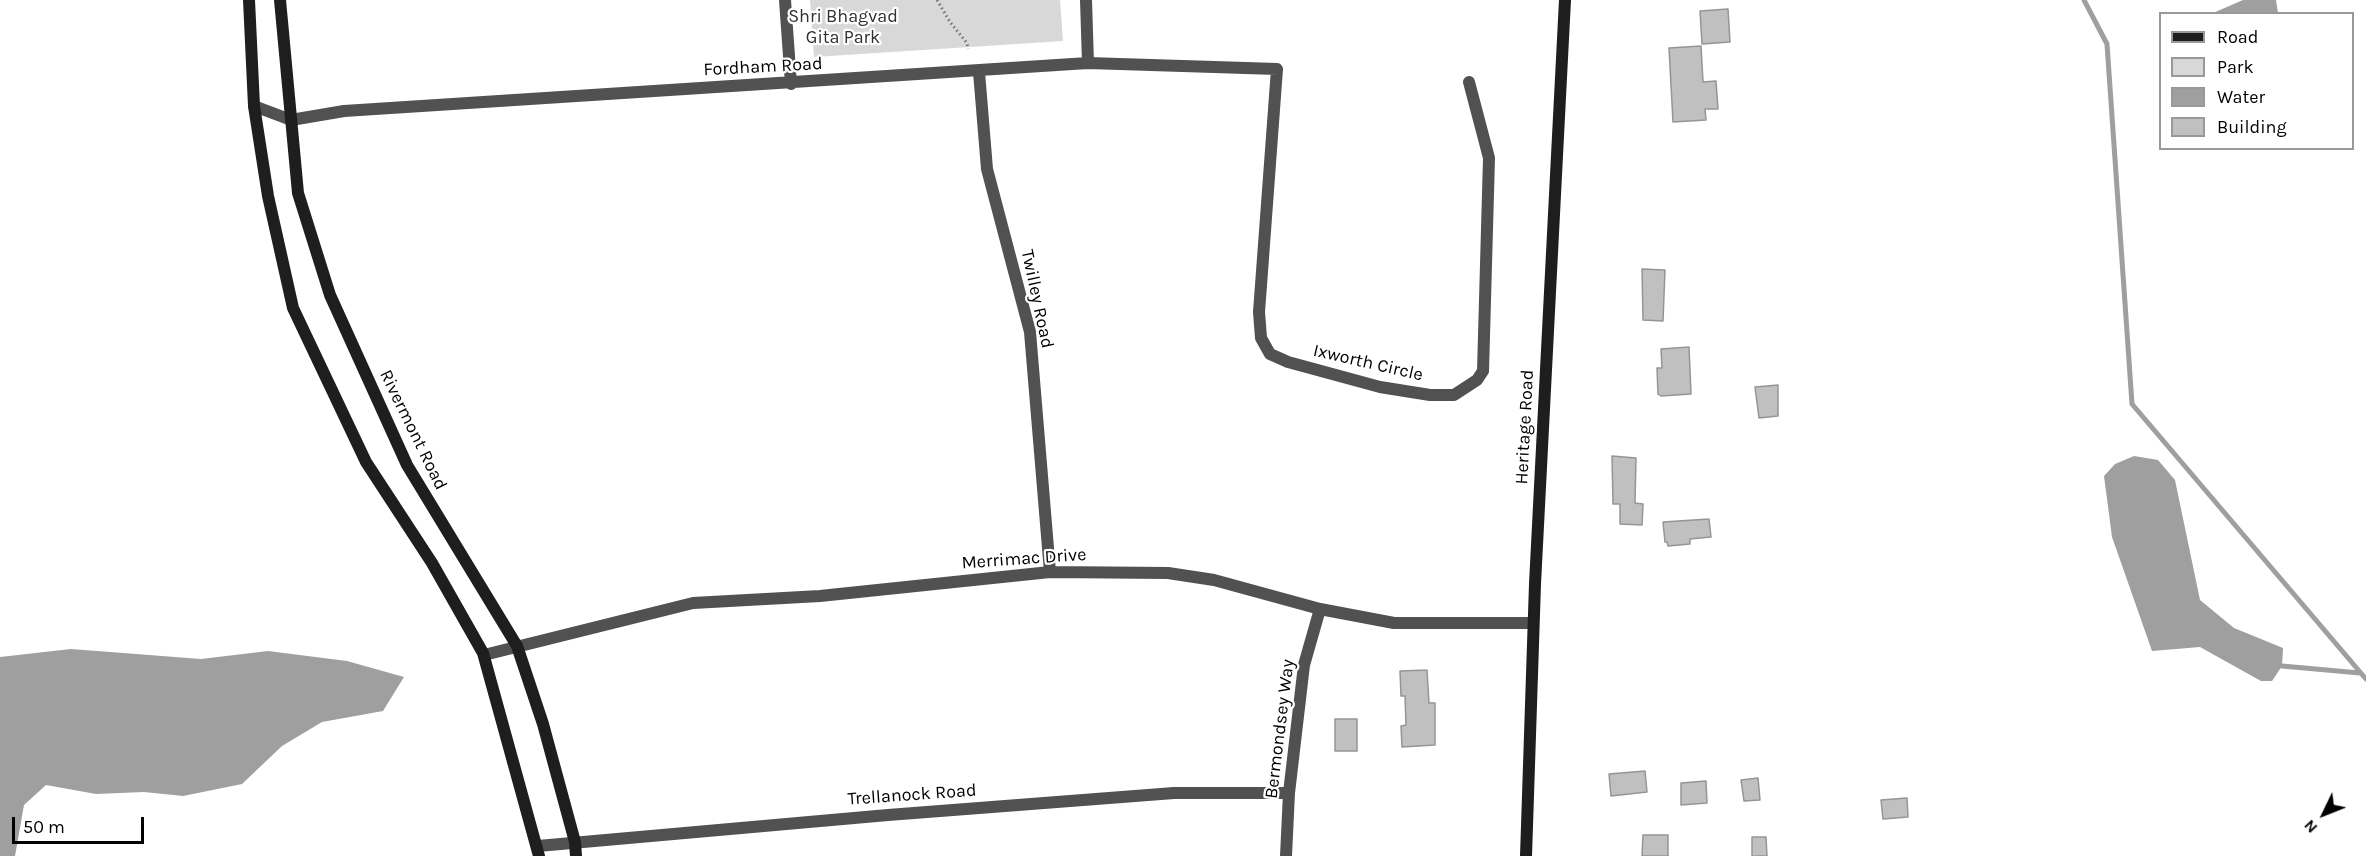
<!DOCTYPE html>
<style>
body{margin:0}
#map{position:relative;width:2366px;height:856px;overflow:hidden;background:#fff;font-family:Karla,sans-serif}
canvas{display:block}
.legend{position:absolute;left:2159px;top:12px;width:195px;height:138px;box-sizing:border-box;background:#fff;border:2px solid #999;margin:0;padding:8px 10px;list-style:none;font-size:18px;color:#000}
.legend li{display:flex;align-items:center;gap:12px;height:30px}
.legend b{width:30px;border:2px solid #999}
.north{position:absolute;left:2294px;top:784px;width:60px;height:60px;-webkit-text-stroke:4px #fff;paint-order:stroke;rotate:227deg;font-size:16px;font-weight:700;line-height:24px;text-align:center;color:#000}
.north::after{content:'';display:block;margin:auto;width:21px;height:27px;background:#000;clip-path:polygon(50% 0,100% 100%,50% 72%,0 100%)}
.scale{position:absolute;left:12px;top:817px;width:132px;height:27px;box-sizing:border-box;border:3px solid #000;border-top:0;padding-left:8px;font-size:18px;line-height:21px;white-space:nowrap;color:#000;-webkit-text-stroke:4px #fff;paint-order:stroke}
</style>
<div id="map">
<canvas width="2366" height="856"></canvas>
<ul class="legend">
<li><b style="height:8px;background:#1e1e1e"></b>Road</li>
<li><b style="height:16px;background:#d8d8d8"></b>Park</li>
<li><b style="height:16px;background:#9f9f9f"></b>Water</li>
<li><b style="height:16px;background:#c0c0c0"></b>Building</li>
</ul>
<div class="north">N</div>
<div class="scale">50 m</div>
</div>
<script>
const g = document.querySelector('canvas').getContext('2d');
g.lineJoin = 'round';
function paint(path, color) { g.fillStyle = color; g.fill(path, 'evenodd'); }
const shape = rows => new Path2D(rows.map(r => 'M' + r).join(''));
function stroke(path, color, width, dash) { g.strokeStyle = color; g.lineWidth = width; g.lineCap = dash ? 'butt' : 'round'; g.setLineDash(dash || []); g.stroke(path); }
function label(font, color, halo, rows, align = 'center') {
  g.font = font + ' Karla,sans-serif'; g.lineWidth = 4.5; g.setLineDash([]); g.textBaseline = 'middle'; g.strokeStyle = halo; g.fillStyle = color; for (const [text, x, y, turn = 0] of rows) {
    g.save(); g.translate(x, y); g.rotate((+turn || 0) * Math.PI / 180); g.textAlign = isNaN(turn) ? turn : align; if (halo) g.strokeText(text, 0, 0); g.fillText(text, 0, 0); g.restore();
  }
}
const green = shape([
 [810,0,1060,0,1063,41,814,57]
]);
const water = shape([
 [2243,0,2276,0,2278,13,2213,13],
 [2134,456,2158,460,2175,480,2200,600,2234,628,2283,648,2282,666,2272,681,2261,681,2200,647,2152,651,2112,537,2104,476,2115,464],
 [71,649,201,659,268,651,347,661,404,677,383,711,322,722,282,746,242,784,183,796,144,792,96,794,46,785,24,805,15,856,0,856,0,657]
]);
const stream = shape([
 [2084,0,2107,44,2132,404,2366,679],
 [2282,666,2360,673]
]);
const building = shape([
 [1728,9,1730,42,1702,44,1700,11,1728,9],
 [1701,46,1703,82,1716,81,1718,109,1705,109,1706,120,1673,122,1669,48,1701,46],
 [1642,269,1665,270,1663,321,1643,320,1642,269],
 [1689,347,1691,394,1661,396,1658,394,1657,368,1662,368,1661,349,1689,347],
 [1778,385,1778,416,1759,418,1755,387,1778,385],
 [1612,456,1636,458,1635,503,1643,504,1642,525,1620,524,1620,504,1613,504,1612,456],
 [1709,519,1711,537,1690,539,1690,544,1668,546,1667,542,1665,542,1663,522,1709,519],
 [1427,670,1429,703,1435,703,1435,745,1402,747,1401,726,1406,725,1405,696,1401,696,1400,671,1427,670],
 [1335,719,1357,719,1357,751,1335,751,1335,719],
 [1645,771,1647,792,1611,796,1609,774,1645,771],
 [1758,778,1760,800,1744,801,1741,780,1758,778],
 [1706,781,1707,803,1681,805,1681,783,1706,781],
 [1907,798,1908,817,1883,819,1881,800,1907,798],
 [1643,835,1668,835,1668,856,1642,856,1643,835],
 [1752,837,1766,837,1767,856,1752,856,1752,837]
]);
const path = shape([
 [937,0,950,22,967,43,968,49]
]);
const street = shape([
 [785,0,791,84],
 [1086,0,1088,63],
 [979,72,987,169,1030,332,1050,572],
 [254,106,291,120,344,111,1088,63,1277,69,1259,312,1261,338,1270,354,1288,362,1380,387,1430,395,1454,395,1477,380,1483,371,1489,158,1469,82],
 [484,655,693,603,820,596,1050,572,1168,573,1214,580,1320,609,1394,623,1533,623],
 [538,846,888,815,1174,793,1289,793],
 [1286,856,1289,793,1304,665,1320,609]
]);
const secondary = shape([
 [249,0,254,106,268,196,293,308,366,462,432,563,483,653,539,856],
 [280,0,298,193,330,295,407,465,517,646,543,724,575,842,576,856],
 [1526,856,1535,584,1565,0]
]);
const parkNames = [
 ["Shri Bhagvad",843,17],
 ["Gita Park",843,38]
];
const streetNames = [
 ["Fordham Road",763,67,-3],
 ["Twilley Road",1037,299,78],
 ["Ixworth Circle",1368,363,13],
 ["Heritage Road",1525,427,-87],
 ["Rivermont Road",413,430,64],
 ["Merrimac Drive",1024,559,-4],
 ["Bermondsey Way",1280,729,-83],
 ["Trellanock Road",912,795,-4]
];
paint(green, '#d8d8d8');
paint(water, '#9f9f9f');
stroke(stream, '#9f9f9f', 5);
paint(building, '#c0c0c0');
stroke(building, '#959595', 1.5);
stroke(path, '#737373', 3, [1.5, 3]);
stroke(street, '#515151', 12);
stroke(secondary, '#1e1e1e', 12);
label('18px', '#2f2f2f', '#fff', parkNames);
label('18px', '#000', '#fff', streetNames);
</script>
